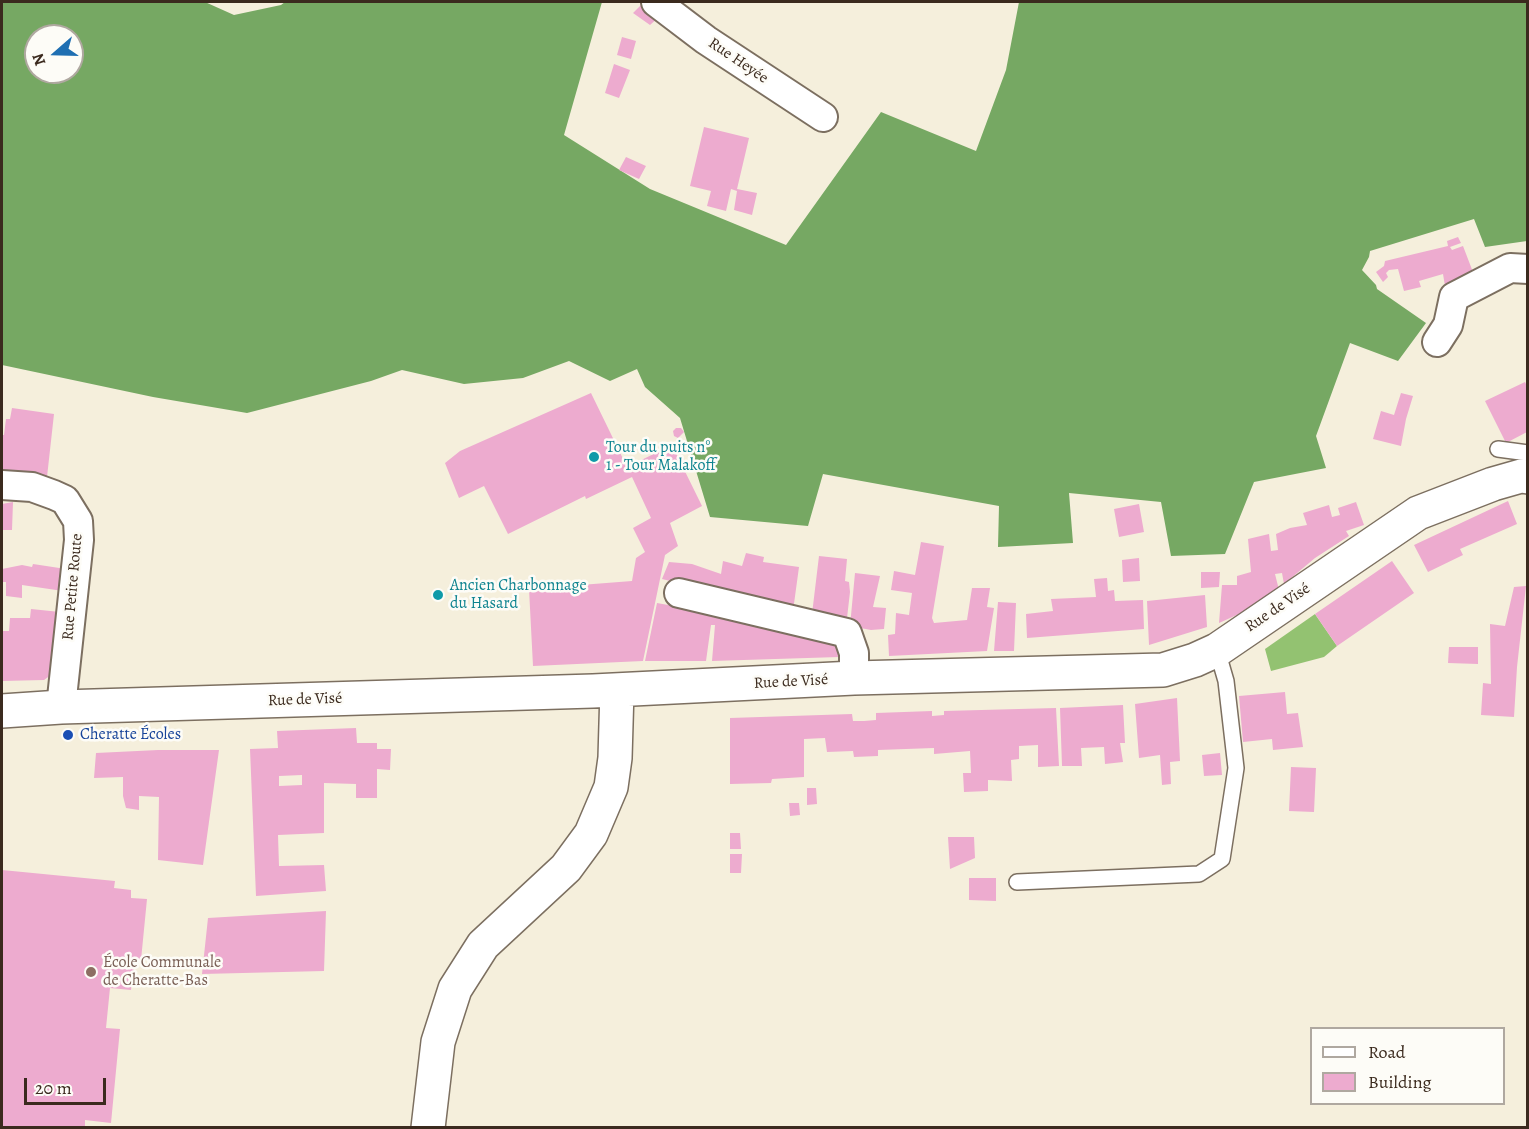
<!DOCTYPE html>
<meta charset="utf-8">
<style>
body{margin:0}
#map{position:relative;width:1529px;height:1129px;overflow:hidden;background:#f5efdc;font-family:Alegreya,serif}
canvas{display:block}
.frame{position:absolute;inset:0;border:3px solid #3b2a1e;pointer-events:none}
.legend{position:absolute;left:1310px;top:1027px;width:195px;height:78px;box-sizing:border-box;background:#fdfcf7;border:2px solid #afa8a0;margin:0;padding:8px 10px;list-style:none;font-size:18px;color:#3b2a1e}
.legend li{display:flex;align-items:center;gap:12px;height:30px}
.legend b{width:30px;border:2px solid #afa8a0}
.north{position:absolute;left:24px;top:24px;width:60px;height:60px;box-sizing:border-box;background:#fdfcf7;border:2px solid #afa8a0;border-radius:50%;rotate:250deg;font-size:16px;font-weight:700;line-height:24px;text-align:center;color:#3b2a1e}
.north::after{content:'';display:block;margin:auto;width:21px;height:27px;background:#1f6fb2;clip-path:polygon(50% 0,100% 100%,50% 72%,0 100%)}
.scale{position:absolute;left:24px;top:1078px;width:82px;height:27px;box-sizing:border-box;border:3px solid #3b2a1e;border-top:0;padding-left:8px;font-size:18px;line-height:21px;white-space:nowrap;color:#3b2a1e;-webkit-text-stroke:4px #fdfcf7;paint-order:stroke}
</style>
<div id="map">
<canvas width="1529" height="1129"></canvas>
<div class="frame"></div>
<ul class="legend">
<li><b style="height:8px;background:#fff"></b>Road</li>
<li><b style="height:16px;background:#edabcf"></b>Building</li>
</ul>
<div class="north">N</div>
<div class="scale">20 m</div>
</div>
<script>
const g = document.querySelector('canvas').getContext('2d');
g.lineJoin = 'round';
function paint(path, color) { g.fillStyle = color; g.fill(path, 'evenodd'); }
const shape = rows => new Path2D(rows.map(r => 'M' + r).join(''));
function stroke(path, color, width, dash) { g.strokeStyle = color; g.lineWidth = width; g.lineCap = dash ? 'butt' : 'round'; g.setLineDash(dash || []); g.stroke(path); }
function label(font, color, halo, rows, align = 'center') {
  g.font = font + ' Alegreya,serif'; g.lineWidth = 5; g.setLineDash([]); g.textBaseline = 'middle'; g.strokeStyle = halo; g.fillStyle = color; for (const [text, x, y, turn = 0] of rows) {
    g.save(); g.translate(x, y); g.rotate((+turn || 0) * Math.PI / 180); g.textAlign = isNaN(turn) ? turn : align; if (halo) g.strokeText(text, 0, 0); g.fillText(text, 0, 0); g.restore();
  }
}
const green = shape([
 [1315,614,1337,646,1324,657,1271,671,1265,649]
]);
const forest = shape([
 [2,2,205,2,234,15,281,5,285,2,602,2,564,135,650,189,786,245,881,112,976,151,1006,70,1019,2,1527,2,1527,241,1485,247,1474,219,1370,251,1369,257,1362,270,1376,285,1377,289,1426,323,1398,361,1350,343,1316,436,1326,468,1254,482,1225,554,1171,556,1161,502,1069,493,1073,543,998,547,999,506,823,474,808,526,710,517,680,418,645,387,637,369,610,381,569,361,523,378,464,384,402,370,371,381,247,413,153,397,2,365],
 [36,36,72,36,72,72,36,72]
]);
const building = shape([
 [643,3,659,17,650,25,633,13],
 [622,37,636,41,631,59,617,55],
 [614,64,630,70,619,98,605,93],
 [704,127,749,138,737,189,757,193,752,215,734,210,737,191,731,189,726,211,707,206,711,191,690,186],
 [626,157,646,166,639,179,619,170],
 [1458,237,1461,243,1450,247,1452,250,1463,246,1476,280,1446,292,1443,274,1419,281,1421,287,1404,291,1398,269,1389,270,1386,273,1388,277,1383,282,1376,272,1384,266,1385,261,1448,246,1447,241],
 [1525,382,1527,386,1527,432,1506,443,1485,401],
 [591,393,627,467,672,445,702,506,670,523,678,546,665,555,643,661,533,666,529,589,632,581,636,558,645,552,633,528,651,518,632,477,586,499,585,496,508,534,484,486,459,498,445,463,460,451],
 [1401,393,1413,396,1406,419,1401,446,1373,439,1381,411,1394,415],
 [12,408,54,414,47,477,3,471,2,435,4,435,6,419,10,419],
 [676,428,681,428,684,432,678,438,674,436,673,431],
 [1508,501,1517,524,1460,549,1463,555,1428,572,1414,545],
 [13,502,12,530,2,530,2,504],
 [1356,502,1364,525,1346,531,1349,536,1315,558,1284,584,1282,573,1275,574,1279,590,1239,614,1219,623,1222,585,1237,585,1237,576,1251,572,1248,539,1269,534,1271,551,1278,550,1276,534,1290,528,1307,525,1303,513,1329,505,1332,517,1340,515,1338,508],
 [1139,504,1144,532,1119,537,1114,509],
 [921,542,944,546,932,618,934,623,967,620,972,588,990,588,987,607,994,608,987,651,889,656,888,635,895,634,896,613,909,615,912,593,891,590,894,571,915,575],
 [746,553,764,557,763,562,799,567,793,611,662,579,669,562,692,564,721,574,723,561,742,566],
 [819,556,847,559,845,581,849,582,850,592,847,618,812,614],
 [1139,558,1140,581,1123,582,1122,560],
 [1392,561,1414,593,1337,646,1315,614],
 [33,564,66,569,63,591,22,585,22,598,6,596,6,582,2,582,2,569,22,565,32,567],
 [1201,572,1220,572,1219,587,1201,588],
 [855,573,880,576,873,607,886,608,884,629,871,630,850,626],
 [1107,578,1108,591,1114,590,1115,601,1143,600,1144,629,1027,638,1026,614,1053,611,1051,599,1096,597,1094,579],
 [1526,586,1517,667,1514,717,1481,715,1483,683,1491,684,1490,624,1505,626,1514,587],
 [1205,595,1207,627,1149,645,1147,601],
 [998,602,1016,603,1014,651,994,651],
 [657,603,679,607,840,645,839,657,712,661,715,625,711,625,706,661,645,661],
 [31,609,60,612,51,675,44,680,2,681,2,631,9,631,10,618,30,618],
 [1449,647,1478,647,1478,664,1448,663],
 [1285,692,1287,714,1298,713,1303,747,1273,750,1272,739,1243,742,1239,696],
 [1177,698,1180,761,1170,762,1171,784,1162,785,1160,755,1139,758,1135,704],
 [1123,705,1125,743,1120,743,1123,762,1105,764,1104,747,1081,748,1082,766,1062,766,1060,708],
 [1056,708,1059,766,1038,767,1038,745,1019,746,1019,759,1011,760,1012,781,988,780,988,791,964,792,963,773,971,773,970,751,934,754,934,748,878,750,878,756,854,757,853,751,827,752,825,738,804,739,804,777,772,779,771,783,730,784,730,718,852,714,853,721,864,721,876,720,876,713,932,711,932,716,944,715,944,711],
 [356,728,357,743,377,743,377,749,391,749,390,770,377,769,377,798,356,798,356,784,324,783,324,833,278,835,279,866,324,865,326,891,256,896,250,749,278,748,277,731],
 [302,775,302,785,279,786,279,776],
 [158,750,219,750,203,865,158,860,159,797,139,796,139,810,126,808,123,796,123,777,94,778,96,753],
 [1220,753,1222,775,1204,776,1202,755],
 [1291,767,1316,768,1314,812,1289,811],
 [807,788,816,788,817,804,807,805],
 [789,803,799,803,800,815,790,816],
 [730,833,740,833,741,849,730,849],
 [948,837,974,837,975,858,950,869],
 [730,854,742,854,741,873,730,873],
 [2,870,115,881,114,888,131,890,131,898,147,899,141,960,135,959,131,990,110,988,106,1028,120,1029,111,1123,85,1120,85,1128,2,1128],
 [969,878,996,878,996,901,969,900],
 [326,911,324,971,202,974,208,918]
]);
const service = shape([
 [1498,449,1528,453],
 [1017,882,1199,874,1222,859,1236,768,1226,681,1217,650]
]);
const minor = shape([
 [656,2,706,40,823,117],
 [1437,342,1448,325,1454,297,1510,268,1528,269],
 [2,485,32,487,54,495,65,500,78,521,79,540,61,707],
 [679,593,847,633,854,653,854,678]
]);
const tertiary = shape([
 [2,711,61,707,593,691,854,678,1163,670,1195,660,1217,650,1418,513,1493,484,1521,476,1528,477],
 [428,1128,438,1042,455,989,483,945,566,868,591,834,611,787,615,758,617,690]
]);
const markers = [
 [594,457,6,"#0f9aa8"],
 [438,595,6,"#0f9aa8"],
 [68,735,6,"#1a4fb4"],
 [91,972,6,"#8d6e63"]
];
const streetNames = [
 ["Rue Heyée",738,61,34],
 ["Rue Petite Route",73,587,-85],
 ["Rue de Visé",1278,608,-34],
 ["Rue de Visé",791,682,-3],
 ["Rue de Visé",305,700,-2]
];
const cultureNames = [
 ["Tour du puits n°",606,448],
 ["1 - Tour Malakoff",606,466],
 ["Ancien Charbonnage",450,586],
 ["du Hasard",450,604]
];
const transitNames = [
 ["Cheratte Écoles",80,735]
];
const educationNames = [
 ["École Communale",103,963],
 ["de Cheratte-Bas",103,981]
];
paint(green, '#93c271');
paint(forest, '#76a863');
paint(building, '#edabcf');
stroke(service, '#7c6f60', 18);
stroke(minor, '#7c6f60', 32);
stroke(tertiary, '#7c6f60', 36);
stroke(service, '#fff', 15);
stroke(minor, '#fff', 28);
stroke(tertiary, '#fff', 33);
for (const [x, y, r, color] of markers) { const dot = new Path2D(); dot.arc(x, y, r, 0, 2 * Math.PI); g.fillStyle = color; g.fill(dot); stroke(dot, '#fdfcf7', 2); }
label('16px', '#3b2a1e', '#fdfcf7', streetNames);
label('16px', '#0d838f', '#fdfcf7', cultureNames, 'left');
label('16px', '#164399', '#fdfcf7', transitNames, 'left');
label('16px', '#785e54', '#fdfcf7', educationNames, 'left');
</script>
